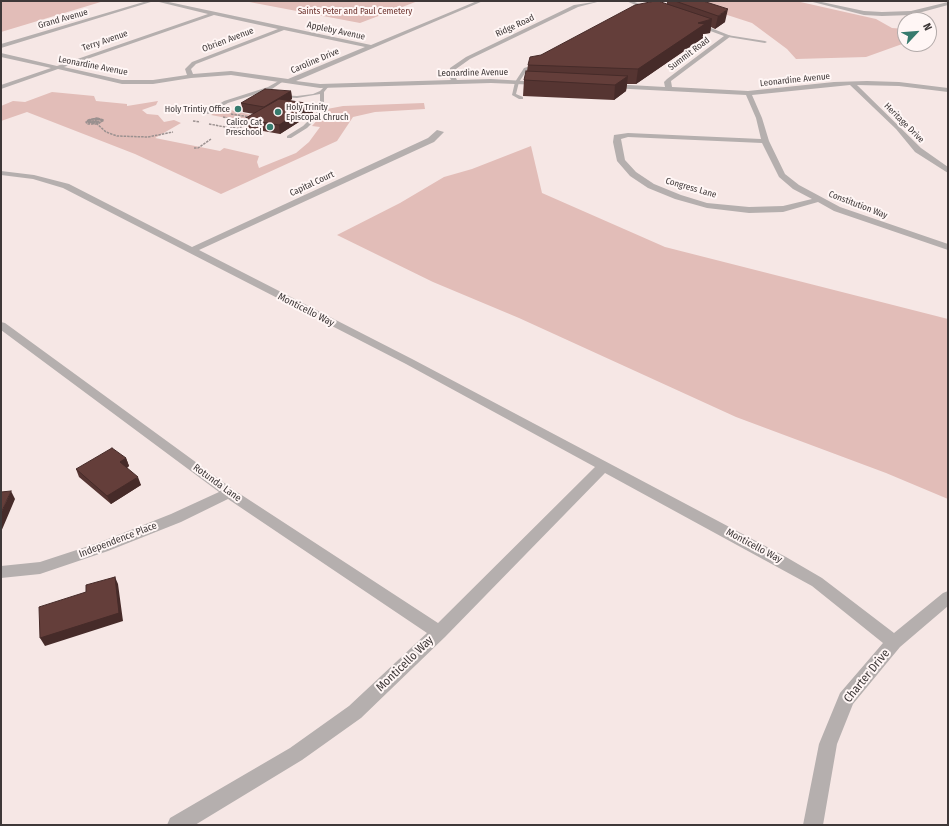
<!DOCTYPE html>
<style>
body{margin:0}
#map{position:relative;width:949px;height:826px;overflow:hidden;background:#f6e7e5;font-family:"Fira Sans Condensed",sans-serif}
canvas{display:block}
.frame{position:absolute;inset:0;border:2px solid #3e3838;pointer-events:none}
.north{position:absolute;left:897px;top:12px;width:40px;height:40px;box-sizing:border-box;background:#fff6f5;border:1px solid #b2aaa9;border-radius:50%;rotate:64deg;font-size:11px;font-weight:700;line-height:16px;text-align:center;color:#3e3838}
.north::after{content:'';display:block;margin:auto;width:14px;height:18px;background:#377b6e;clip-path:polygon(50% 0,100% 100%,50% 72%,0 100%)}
</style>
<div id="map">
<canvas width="949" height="826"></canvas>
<div class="frame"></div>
<div class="north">N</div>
</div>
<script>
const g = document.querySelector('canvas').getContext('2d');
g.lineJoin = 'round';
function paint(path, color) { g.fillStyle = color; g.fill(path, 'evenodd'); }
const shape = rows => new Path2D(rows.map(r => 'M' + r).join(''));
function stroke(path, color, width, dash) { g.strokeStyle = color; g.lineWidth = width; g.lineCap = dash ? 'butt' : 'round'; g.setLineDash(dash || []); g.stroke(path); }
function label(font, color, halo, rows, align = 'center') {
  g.font = font + ' "Fira Sans Condensed",sans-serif'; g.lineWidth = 4; g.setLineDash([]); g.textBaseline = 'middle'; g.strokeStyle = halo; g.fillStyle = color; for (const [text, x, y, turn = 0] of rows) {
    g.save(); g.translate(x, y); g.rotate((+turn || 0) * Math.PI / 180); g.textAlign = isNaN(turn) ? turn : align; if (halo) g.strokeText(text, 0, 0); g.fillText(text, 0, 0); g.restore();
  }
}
const green = shape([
 [1,1,104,1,1,32],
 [244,1,418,1,360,23],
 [684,1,796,1,876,19,892,28,905,29,905,43,866,57,796,59,787,49,752,23],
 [52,92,94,96,96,101,127,104,127,106,158,101,156,105,142,110,147,114,158,115,164,122,174,120,181,123,155,138,220,151,224,148,259,156,257,162,259,168,296,153,309,142,320,127,312,126,327,109,343,106,424,103,425,109,375,112,353,117,337,141,221,194,135,154,27,112,1,121,1,106,13,101,25,102],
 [222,108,256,116,265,116,253,123,211,115],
 [531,146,542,193,665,247,948,319,948,499,886,473,736,417,519,318,433,282,337,235,400,203,444,177,472,169]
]);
const path = shape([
 [231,114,250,117],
 [223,117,247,122],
 [97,118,102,120],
 [93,119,97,119],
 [93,119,97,118],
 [97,119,98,119,101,120,97,119],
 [97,119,99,120,98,122,102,120],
 [97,119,90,122,96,123,106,132,117,136,148,137,173,132],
 [88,120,87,122,96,124,87,124,86,122,88,120],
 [88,120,97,118],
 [88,120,92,119,88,122,93,119],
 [102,120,102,121,99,123,102,120],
 [95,121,98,121,96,122],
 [95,121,91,122,96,122],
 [193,121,200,122],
 [96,122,98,124,104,120,97,118],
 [209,124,236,129,248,124],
 [233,128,244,122],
 [194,148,198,148,211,139]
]);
const service = shape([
 [727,35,765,41,767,42,765,43,728,37,727,35],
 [537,64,540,65,527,70,519,82,516,94,523,97,523,99,519,99,512,95,515,82,524,68,537,64],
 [282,79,285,80,272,89,228,103,208,114,204,113,224,101,268,87,282,79],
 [326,85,329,86,324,92,324,106,321,114,307,128,291,138,287,138,287,136,303,126,317,112,320,106,320,94,297,98,281,97,279,96,279,95,297,96,313,94,320,91,326,85]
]);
const minor = shape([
 [147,1,154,1,1,48,1,44,147,1],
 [155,1,164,1,371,45,477,1,483,1,296,81,320,84,451,80,449,76,450,68,466,57,574,5,601,1,578,7,470,59,456,69,455,76,457,80,491,79,541,82,542,83,539,85,491,83,320,88,231,75,191,78,153,84,122,84,58,69,1,89,1,85,51,68,1,57,1,53,57,66,208,14,155,1],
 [214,15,278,29,192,62,185,69,187,75,153,80,122,80,64,67,214,15],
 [284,30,365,47,288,79,231,71,193,74,191,69,196,64,284,30],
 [626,1,632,1,655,10,650,11,626,1],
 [809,1,817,1,864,11,882,12,911,11,948,2,948,5,911,15,882,16,864,15,809,1],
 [696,22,731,36,671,81,672,87,748,91,834,82,867,81,899,82,948,88,948,92,899,86,857,85,921,148,948,167,948,173,915,152,896,129,850,85,752,95,762,118,769,141,785,174,799,185,840,207,948,244,948,250,834,211,818,202,783,212,749,213,707,208,675,199,648,188,630,176,617,161,613,142,614,135,628,133,761,139,756,118,746,95,611,88,608,86,611,84,665,87,664,82,667,79,724,36,694,25,696,22],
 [628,137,762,143,779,177,793,189,812,199,783,206,749,207,707,203,681,195,654,184,636,172,625,160,621,139,628,137],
 [437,130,444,132,434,142,199,250,414,360,786,557,822,578,894,633,943,593,948,591,948,606,900,647,853,704,837,744,823,825,803,825,819,744,840,693,883,643,812,586,605,473,445,637,361,718,302,760,195,825,167,825,170,818,290,748,349,706,427,633,228,499,181,522,108,551,40,574,1,578,1,566,40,562,98,543,171,514,219,492,1,330,1,322,5,323,234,490,438,623,595,467,406,364,63,188,33,179,1,175,1,171,34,175,69,184,192,247,428,138,437,130]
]);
const wall = shape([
 [667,1,703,1,725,22,715,29,711,27,710,33,703,34,703,38,636,84,627,84,626,91,614,100,523,96,524,80,527,71,528,65,541,55,667,4],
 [291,91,292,99,290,100,313,113,280,134,246,128,244,119,254,114,243,112,241,103],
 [126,458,129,466,127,468,141,485,111,504,79,477,76,469]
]);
const shadedWall = shape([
 [728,9,725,22,715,29,718,16],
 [712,19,710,33,703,34,703,38,636,84,638,69,698,23],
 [628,76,626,91,614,100,615,85],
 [291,91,292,99,265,115,264,107],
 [312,104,313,113,280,134,279,125],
 [126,458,129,466,123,470,120,462],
 [138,477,141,485,111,504,107,496],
 [11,491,15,499,1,532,1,513],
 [115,577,118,584,123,621,45,646,40,638]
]);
const building = shape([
 [655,1,658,1,712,19,698,23,705,24,638,69,528,65,530,57,541,55,635,5,655,1],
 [675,1,703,1,728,9,718,16,675,1],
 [526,71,628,76,615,85,524,80,526,71],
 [265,89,291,91,264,107,241,103,265,89],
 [279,99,312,104,279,125,244,119,279,99],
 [112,448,126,458,120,462,138,477,107,496,76,469,112,448],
 [11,491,1,513,1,492,11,491],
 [115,577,119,613,40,638,39,607,86,592,86,585,115,577]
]);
const markers = [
 [238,109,4,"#377b6e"],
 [278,112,4,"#377b6e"],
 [270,127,4,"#377b6e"]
];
const farParknames = [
 ["Saints Peter and Paul Cemetery",355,11]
];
const farStreetnames = [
 ["Grand Avenue",63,19,-16],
 ["Ridge Road",515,26,-25],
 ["Appleby Avenue",336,31,12],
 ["Obrien Avenue",228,40,-21],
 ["Terry Avenue",105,41,-19],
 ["Summit Road",689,54,-37],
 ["Caroline Drive",315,61,-23],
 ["Leonardine Avenue",93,66,11],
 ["Leonardine Avenue",473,73,-1],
 ["Leonardine Avenue",795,80,-6],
 ["Heritage Drive",904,123,45],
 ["Capital Court",312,184,-25],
 ["Congress Lane",691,188,16],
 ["Constitution Way",858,205,21]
];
const farPoinames = [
 ["Holy Trinity",286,107,"left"],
 ["Episcopal Chruch",286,117,"left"],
 ["Holy Trintiy Office",230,109],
 ["Calico Cat",262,122],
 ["Preschool",262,132]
];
const streetNames = [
 ["Monticello Way",306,310,27],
 ["Rotunda Lane",217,483,36],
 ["Independence Place",118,540,-21],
 ["Monticello Way",754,546,28]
];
const nearStreetnames = [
 ["Monticello Way",405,664,-44],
 ["Charter Drive",867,676,-51]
];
paint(green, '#e2bdb8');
stroke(path, '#9a908f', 1.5, [2.5, 1]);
paint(service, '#b5afae');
paint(minor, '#b5afae');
paint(wall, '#563532');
paint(shadedWall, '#462b29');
paint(building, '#643e3a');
stroke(building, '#462b29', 1);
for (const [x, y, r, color] of markers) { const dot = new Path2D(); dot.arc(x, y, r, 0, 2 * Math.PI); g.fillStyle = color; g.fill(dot); stroke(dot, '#fff6f5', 1.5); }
label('9px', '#6e342f', '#fff6f5', farParknames);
label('9px', '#3e3838', '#fff6f5', farStreetnames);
label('9px', '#3e3838', '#fff6f5', farPoinames, 'right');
label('10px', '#3e3838', '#fff6f5', streetNames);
label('12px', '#3e3838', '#fff6f5', nearStreetnames);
</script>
